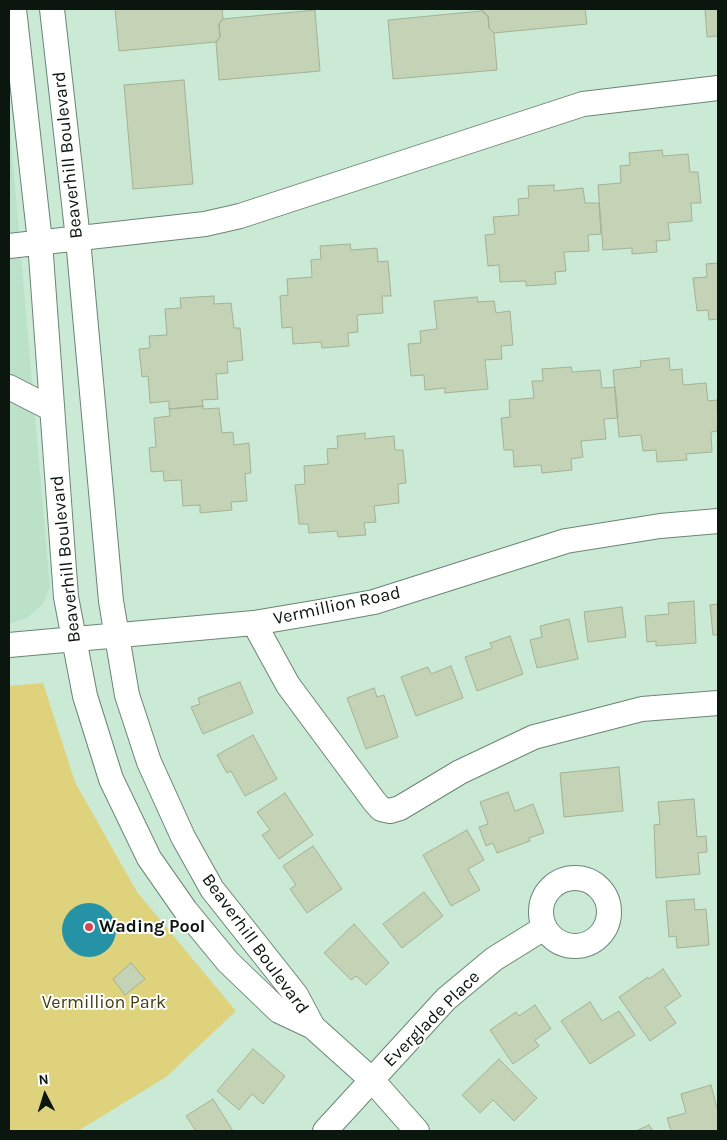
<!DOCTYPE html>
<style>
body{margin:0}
#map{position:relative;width:727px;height:1140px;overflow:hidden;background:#cbead5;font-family:Karla,sans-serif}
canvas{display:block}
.frame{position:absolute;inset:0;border:10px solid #0b160f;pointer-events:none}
.north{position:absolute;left:20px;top:1070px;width:50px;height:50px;-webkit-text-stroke:4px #fff;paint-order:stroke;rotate:355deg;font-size:14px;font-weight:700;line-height:20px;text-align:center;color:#0b160f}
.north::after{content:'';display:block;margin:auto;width:18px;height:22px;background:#0b160f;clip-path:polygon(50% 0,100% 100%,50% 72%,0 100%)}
</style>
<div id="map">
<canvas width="727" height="1140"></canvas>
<div class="frame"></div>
<div class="north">N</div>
</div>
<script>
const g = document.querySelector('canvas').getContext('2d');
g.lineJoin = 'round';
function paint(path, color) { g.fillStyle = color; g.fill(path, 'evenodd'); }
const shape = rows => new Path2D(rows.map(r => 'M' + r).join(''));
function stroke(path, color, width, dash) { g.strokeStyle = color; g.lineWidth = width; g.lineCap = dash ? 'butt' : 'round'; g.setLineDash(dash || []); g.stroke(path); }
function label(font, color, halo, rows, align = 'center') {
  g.font = font + ' Karla,sans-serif'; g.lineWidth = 4; g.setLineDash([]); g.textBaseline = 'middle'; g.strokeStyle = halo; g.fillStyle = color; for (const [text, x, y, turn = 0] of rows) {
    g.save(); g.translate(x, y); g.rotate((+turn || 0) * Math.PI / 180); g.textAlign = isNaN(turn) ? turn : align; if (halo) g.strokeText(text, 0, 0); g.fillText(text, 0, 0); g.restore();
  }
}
const built = shape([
 [9,117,50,588,42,605,27,618,9,624]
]);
const green = shape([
 [43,683,75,782,137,892,236,1011,166,1077,78,1131,9,1131,9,686]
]);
const water = shape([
 '62 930a27 27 0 1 1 54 0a27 27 0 1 1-54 0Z'
]);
const building = shape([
 [115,9,222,9,223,19,219,24,220,37,216,42,119,51,115,9],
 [481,9,585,9,587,24,494,33,489,28,488,16,481,9],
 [705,9,718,9,718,36,707,37,705,9],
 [315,10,320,71,219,80,216,42,220,37,219,24,223,19,315,10],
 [481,11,488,16,489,28,494,33,497,70,393,79,388,20,481,11],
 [184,80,193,184,133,189,124,85,184,80],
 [662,150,663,156,688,154,690,172,698,172,701,203,691,203,692,221,668,223,670,240,656,241,657,252,632,254,632,248,603,250,598,185,621,183,620,166,630,165,629,153,662,150],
 [554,185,554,191,583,188,585,203,599,203,601,234,588,235,589,251,564,252,566,271,555,272,556,284,526,286,526,281,500,282,499,265,488,266,485,235,495,234,493,217,519,215,518,199,529,198,528,186,554,185],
 [350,244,351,250,377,248,378,262,388,261,391,296,382,296,383,313,357,315,358,332,348,333,349,346,322,348,321,342,293,344,292,327,282,328,280,296,288,295,287,279,312,277,311,260,321,259,320,246,350,244],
 [718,263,718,319,709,320,708,310,697,311,693,278,707,277,706,264,718,263],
 [214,296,214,304,231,303,234,328,240,328,243,360,227,362,228,373,216,374,218,399,202,400,203,406,169,409,169,401,150,403,148,376,142,377,139,349,150,348,149,336,167,335,165,309,181,308,180,298,214,296],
 [477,297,478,302,494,301,496,313,510,311,513,345,501,346,502,359,485,360,488,389,445,393,445,388,425,390,424,375,411,376,408,344,421,343,420,331,437,329,434,301,477,297],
 [669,358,670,370,682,369,683,385,706,383,708,401,717,400,718,431,711,432,712,452,686,454,687,460,657,462,656,450,643,451,641,435,619,437,613,370,641,367,640,361,669,358],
 [571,367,572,372,600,370,602,388,615,387,618,418,604,419,606,439,581,441,583,457,571,459,572,470,542,473,541,465,514,467,513,450,504,450,501,418,510,417,509,400,534,398,532,381,543,381,542,369,571,367],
 [203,406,203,409,219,408,222,433,233,432,234,445,249,443,251,473,245,474,247,501,231,502,232,510,200,513,200,505,183,506,181,480,164,481,163,471,151,472,149,448,156,447,154,418,170,416,169,409,203,406],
 [365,433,365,439,394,436,395,450,403,450,406,483,398,484,399,503,374,506,376,522,364,523,366,535,338,537,337,531,309,533,308,524,299,524,295,485,305,484,304,466,328,464,327,449,338,448,337,436,365,433],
 [694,601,696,643,656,646,656,641,647,642,645,616,669,614,668,603,694,601],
 [718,604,718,635,713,635,710,605,718,604],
 [622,607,626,637,588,642,584,612,622,607],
 [569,619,578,659,537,668,530,640,542,637,540,626,569,619],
 [510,636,523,674,477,691,465,657,492,648,490,643,510,636],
 [451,666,463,698,416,716,401,677,428,667,431,674,451,666],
 [240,682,253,713,203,734,191,707,200,704,198,698,240,682],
 [374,688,377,697,384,695,398,737,366,749,347,698,374,688],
 [253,735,277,779,245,796,231,771,227,773,217,755,253,735],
 [619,767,623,811,564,817,560,773,619,767],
 [508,792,515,811,533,804,544,833,529,838,530,841,497,853,493,843,486,846,479,827,488,824,480,802,508,792],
 [285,793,313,835,279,859,262,835,270,830,257,812,285,793],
 [694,799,697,837,706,836,707,852,698,853,700,874,656,878,654,825,660,824,658,802,694,799],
 [467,830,484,860,468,869,480,890,451,906,423,855,467,830],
 [313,846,342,889,307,913,290,889,296,885,283,866,313,846],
 [424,892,443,916,402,948,383,924,424,892],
 [694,899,695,910,706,909,709,945,677,948,676,936,669,937,666,901,694,899],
 [354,924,389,963,366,985,356,976,351,980,324,953,354,924],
 [131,963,145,979,125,995,113,979,131,963],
 [663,969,681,996,665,1007,676,1023,650,1041,619,997,648,977,649,979,663,969],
 [590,1002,602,1021,619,1011,635,1035,590,1064,561,1021,590,1002],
 [535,1005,551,1029,535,1040,539,1046,513,1064,490,1030,516,1012,519,1016,535,1005],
 [253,1049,285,1076,263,1104,252,1094,239,1110,217,1091,253,1049],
 [499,1059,537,1098,514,1121,493,1100,480,1113,462,1095,499,1059],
 [711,1085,718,1112,718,1131,671,1131,667,1118,686,1113,681,1094,711,1085],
 [213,1099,233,1131,196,1131,186,1116,213,1099],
 [649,1125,653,1131,636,1131,649,1125]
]);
const minor = shape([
 [14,9,40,242,66,597,85,696,111,779,149,858,186,911,228,962,279,1011,313,1027,372,1080,417,1131],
 [52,9,78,239,111,601,127,695,149,762,183,837,212,889,296,995,313,1027],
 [9,246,205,224,240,216,583,104,718,88],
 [9,387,52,409],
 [254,623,288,685,374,801,381,809,390,811,400,808,460,772,534,737,642,709,718,703],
 [9,645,254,623,325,611,374,602,566,541,660,526,718,521],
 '541 912a34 34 0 1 1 68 0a34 34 0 1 1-68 0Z',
 [325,1131,446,999,494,959,544,928]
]);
const markers = [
 [89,927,5,"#d54556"]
];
const streetNames = [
 ["Beaverhill Boulevard",68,155,-96],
 ["Beaverhill Boulevard",66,559,-96],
 ["Vermillion Road",337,606,-12],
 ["Beaverhill Boulevard",255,944,54],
 ["Everglade Place",432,1019,-45]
];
const poiNames = [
 ["Wading Pool",99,927]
];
const parkNames = [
 ["Vermillion Park",104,1003]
];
paint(built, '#bbe1c8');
paint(green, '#dfd27c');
paint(water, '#2593a5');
paint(building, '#c4d2b5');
stroke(building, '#a3b195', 1);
stroke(minor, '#6a8673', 26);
stroke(minor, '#fff', 24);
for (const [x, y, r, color] of markers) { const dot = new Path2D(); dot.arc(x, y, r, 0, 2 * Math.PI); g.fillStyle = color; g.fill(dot); stroke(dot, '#fff', 2); }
label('18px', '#0b160f', '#fff', streetNames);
label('bold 18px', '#0b160f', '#fff', poiNames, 'left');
label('18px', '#433d13', '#fff', parkNames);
</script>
